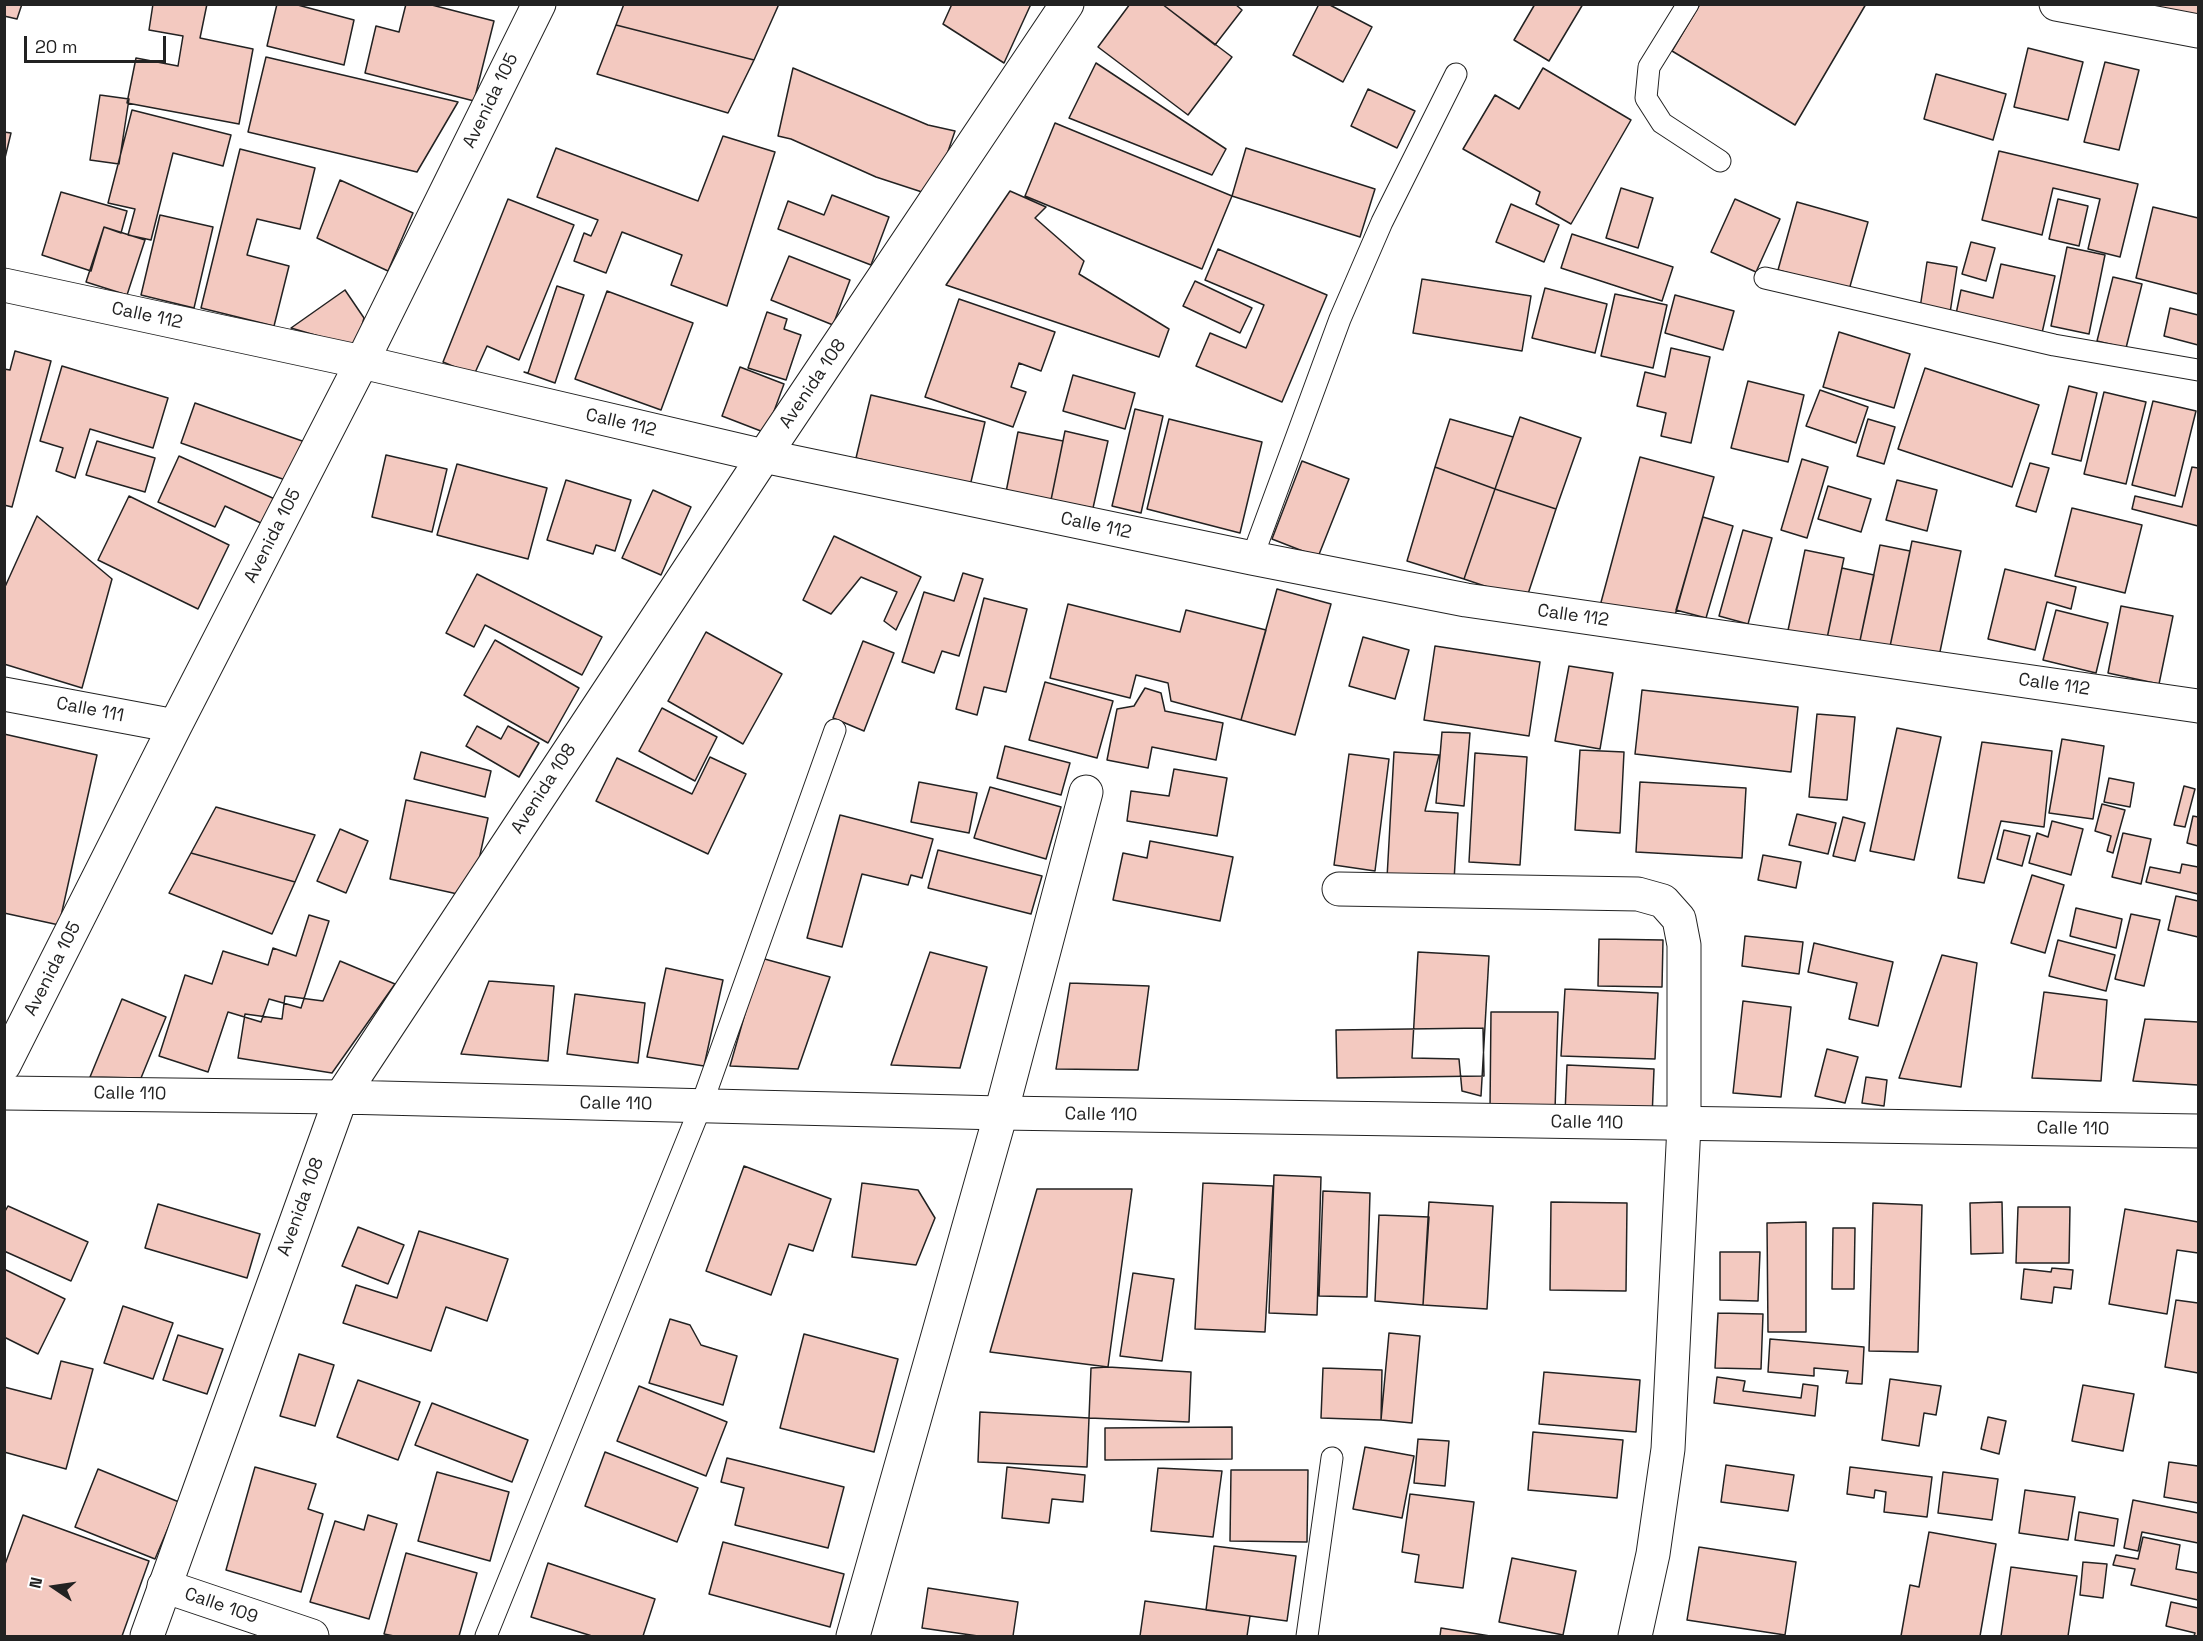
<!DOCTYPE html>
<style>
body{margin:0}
#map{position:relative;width:2203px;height:1641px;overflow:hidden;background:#fff;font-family:"Space Grotesk",sans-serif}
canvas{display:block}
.frame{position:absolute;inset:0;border:6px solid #222;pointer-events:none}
.north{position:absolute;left:24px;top:1557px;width:60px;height:60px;-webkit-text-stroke:4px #fff;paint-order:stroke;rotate:283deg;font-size:16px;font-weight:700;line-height:24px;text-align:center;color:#222}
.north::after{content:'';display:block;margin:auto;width:21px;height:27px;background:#222;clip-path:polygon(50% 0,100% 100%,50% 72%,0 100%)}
.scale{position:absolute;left:24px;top:36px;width:142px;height:27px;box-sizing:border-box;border:3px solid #222;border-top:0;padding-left:8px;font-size:18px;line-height:21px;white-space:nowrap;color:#222;-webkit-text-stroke:4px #fff;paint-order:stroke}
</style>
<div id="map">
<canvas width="2203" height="1641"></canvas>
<div class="frame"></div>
<div class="north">N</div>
<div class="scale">20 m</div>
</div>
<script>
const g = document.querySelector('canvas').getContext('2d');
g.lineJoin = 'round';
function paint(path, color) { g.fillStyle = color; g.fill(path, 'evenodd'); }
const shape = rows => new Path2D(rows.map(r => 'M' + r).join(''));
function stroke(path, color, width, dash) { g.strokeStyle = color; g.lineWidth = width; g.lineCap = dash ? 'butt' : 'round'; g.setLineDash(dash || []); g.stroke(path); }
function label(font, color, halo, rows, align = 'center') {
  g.font = font + ' "Space Grotesk",sans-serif'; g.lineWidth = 4.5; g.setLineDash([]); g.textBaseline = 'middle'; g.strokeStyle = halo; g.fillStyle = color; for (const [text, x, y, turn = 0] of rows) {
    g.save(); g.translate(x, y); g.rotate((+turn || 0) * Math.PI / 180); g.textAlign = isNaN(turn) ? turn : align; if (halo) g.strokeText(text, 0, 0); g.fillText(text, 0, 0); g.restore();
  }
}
const building = shape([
 [4,4,22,4,17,19,4,16,4,4],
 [153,4,207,4,200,38,253,49,239,124,127,103,136,58,178,66,183,36,149,30,153,4],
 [277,4,294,4,354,20,344,65,267,46,277,4],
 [406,4,428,4,494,21,474,101,365,73,376,26,399,32,406,4],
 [624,4,779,4,754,60,616,25,624,4],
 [952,4,1031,4,1004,63,943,24,952,4],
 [1130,4,1162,4,1232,57,1188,115,1098,47,1130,4],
 [1162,4,1235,4,1242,10,1215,45,1162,4],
 [1319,4,1328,4,1372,27,1343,82,1293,55,1319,4],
 [1535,4,1583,4,1549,61,1514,40,1535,4],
 [1700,4,1866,4,1795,125,1672,51,1700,4],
 [2148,4,2198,4,2198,18,2148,4],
 [616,25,754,60,728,113,597,74,616,25],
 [2028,48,2083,62,2068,120,2014,107,2028,48],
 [266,57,458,102,417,172,248,132,266,57],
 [2105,62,2139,70,2119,150,2084,142,2105,62],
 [1096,63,1226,149,1212,175,1069,118,1096,63],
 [793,68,928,125,955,131,942,169,925,193,876,177,791,139,778,136,793,68],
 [1543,68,1631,120,1571,224,1536,204,1540,192,1463,149,1495,95,1519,109,1543,68],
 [1936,74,2006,94,1993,140,1924,119,1936,74],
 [1368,89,1415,111,1397,148,1351,126,1368,89],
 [100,95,129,99,119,164,90,160,100,95],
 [132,110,231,135,223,166,173,153,151,240,128,235,135,209,108,203,132,110],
 [1055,123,1232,196,1202,269,1025,196,1055,123],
 [4,132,11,133,4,162,4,132],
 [723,136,775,152,727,306,671,285,682,255,622,232,606,273,574,261,584,233,591,236,598,220,537,197,556,148,698,201,723,136],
 [1246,148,1375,189,1360,237,1232,196,1246,148],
 [240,149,315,168,300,229,257,219,247,255,289,266,274,326,201,308,240,149],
 [1999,151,2138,184,2120,257,2088,249,2100,199,2053,188,2042,235,1982,220,1999,151],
 [340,180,413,213,388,271,317,238,340,180],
 [1621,188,1653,198,1638,248,1606,238,1621,188],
 [1010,191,1046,207,1035,218,1084,261,1079,274,1169,329,1159,357,946,285,1010,191],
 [61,192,127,211,121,233,104,227,91,271,42,255,61,192],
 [832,195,889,217,871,265,778,229,788,201,824,215,832,195],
 [508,199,574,225,519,360,487,346,474,375,443,362,508,199],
 [1735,199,1780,219,1756,272,1711,252,1735,199],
 [2058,199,2088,206,2079,246,2049,239,2058,199],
 [1797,202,1868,222,1849,290,1778,270,1797,202],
 [1511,204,1559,225,1544,262,1496,242,1511,204],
 [2153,207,2198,218,2198,294,2136,278,2153,207],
 [160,215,213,227,194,308,141,295,160,215],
 [104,227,145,240,127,295,86,282,104,227],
 [1572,234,1673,267,1662,301,1561,268,1572,234],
 [1971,242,1995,248,1986,281,1962,274,1971,242],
 [2067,247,2105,255,2089,334,2051,326,2067,247],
 [1218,249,1327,295,1282,402,1196,366,1210,333,1246,348,1264,305,1205,280,1218,249],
 [789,256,850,280,833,325,771,300,789,256],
 [1927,262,1957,267,1950,313,1920,308,1927,262],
 [2001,264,2055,276,2042,333,1956,314,1961,290,1993,298,2001,264],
 [2113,277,2142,284,2126,348,2097,341,2113,277],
 [1422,279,1531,296,1522,351,1413,333,1422,279],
 [1195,281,1252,308,1240,333,1183,306,1195,281],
 [557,286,584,295,555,383,524,372,528,373,557,286],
 [1545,288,1607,304,1595,353,1532,338,1545,288],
 [345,290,364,318,356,347,291,328,345,290],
 [607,291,693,323,661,410,575,379,607,291],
 [1615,294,1667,305,1653,368,1601,356,1615,294],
 [1675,295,1734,311,1723,350,1665,333,1675,295],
 [959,299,1055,332,1041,371,1019,363,1011,387,1026,392,1013,427,925,397,959,299],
 [2170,308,2198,315,2198,345,2164,336,2170,308],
 [767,312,787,319,784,329,801,335,786,380,748,368,767,312],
 [1839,332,1910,354,1894,408,1823,387,1839,332],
 [1671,348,1710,357,1691,443,1661,436,1666,413,1637,406,1645,372,1665,377,1671,348],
 [15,351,51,361,12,507,4,505,4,369,10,370,15,351],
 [62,366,168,398,153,448,90,429,75,478,56,471,63,448,40,441,62,366],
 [740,367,784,384,766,433,722,416,740,367],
 [1925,368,2039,405,2012,487,1898,449,1925,368],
 [1073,375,1135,393,1125,429,1063,411,1073,375],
 [1748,381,1804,395,1788,462,1731,448,1748,381],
 [2069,386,2097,393,2081,461,2052,454,2069,386],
 [1820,390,1868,407,1856,443,1806,426,1820,390],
 [2104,392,2146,402,2126,484,2084,474,2104,392],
 [871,395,985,422,970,486,856,458,871,395],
 [2153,401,2196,411,2175,496,2132,485,2153,401],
 [195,403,305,442,291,482,181,443,195,403],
 [1135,409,1163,416,1141,513,1112,506,1135,409],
 [1520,417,1581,438,1556,509,1495,489,1520,417],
 [1169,419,1262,442,1240,533,1147,509,1169,419],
 [1450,419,1513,437,1495,489,1435,467,1450,419],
 [1868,419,1895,427,1884,464,1857,456,1868,419],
 [1065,431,1108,441,1093,508,1051,500,1065,431],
 [1018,432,1063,441,1051,500,1006,492,1018,432],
 [97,441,155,458,145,492,86,475,97,441],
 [386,455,447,469,432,532,372,517,386,455],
 [179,456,277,500,265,525,225,506,215,527,158,502,179,456],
 [1640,457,1714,477,1672,626,1600,606,1640,457],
 [1802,459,1828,467,1807,538,1781,530,1802,459],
 [1302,461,1349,479,1318,557,1272,539,1302,461],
 [2030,463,2049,468,2036,512,2016,506,2030,463],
 [457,464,547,488,528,559,437,535,457,464],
 [1435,467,1495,489,1464,579,1407,561,1435,467],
 [2192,467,2198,468,2198,526,2132,509,2135,496,2182,507,2192,467],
 [566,480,631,500,615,551,596,545,593,554,547,540,566,480],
 [1897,480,1937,490,1927,531,1886,520,1897,480],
 [1828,486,1871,499,1861,532,1818,519,1828,486],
 [1495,489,1556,509,1526,600,1464,579,1495,489],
 [653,490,691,507,661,575,622,558,653,490],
 [129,496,229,545,198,609,98,560,129,496],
 [2072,508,2142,525,2125,593,2055,576,2072,508],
 [37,516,112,579,82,688,4,664,4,589,37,516],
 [1703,517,1733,526,1706,618,1676,610,1703,517],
 [1743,530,1772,538,1748,624,1719,616,1743,530],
 [834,536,921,577,896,630,884,621,897,592,861,577,831,614,803,600,834,536],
 [1912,541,1961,551,1937,666,1888,656,1912,541],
 [1880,545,1910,551,1888,656,1858,650,1880,545],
 [1805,550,1844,558,1826,643,1787,635,1805,550],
 [1842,568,1874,575,1858,650,1826,643,1842,568],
 [2005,569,2076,587,2071,609,2047,602,2035,650,1988,639,2005,569],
 [963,573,983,579,959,656,942,651,934,673,902,662,924,592,954,601,963,573],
 [477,574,602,637,582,675,485,625,474,647,446,633,477,574],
 [1277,589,1331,604,1295,735,1241,720,1277,589],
 [984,598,1027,609,1006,692,984,687,977,715,956,709,984,598],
 [1068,604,1180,632,1186,610,1266,630,1241,720,1171,701,1168,683,1136,675,1130,698,1050,678,1068,604],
 [2121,606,2173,616,2159,684,2108,673,2121,606],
 [2056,610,2108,623,2096,673,2043,660,2056,610],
 [706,632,782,674,743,744,668,701,706,632],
 [1363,637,1409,650,1395,699,1349,686,1363,637],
 [495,640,579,688,548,743,464,695,495,640],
 [863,641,894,653,864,731,833,718,863,641],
 [1435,646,1540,662,1529,736,1424,720,1435,646],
 [1569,666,1613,673,1600,749,1555,741,1569,666],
 [1045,682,1113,701,1097,758,1029,740,1045,682],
 [1145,688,1161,693,1165,711,1223,723,1216,760,1152,747,1148,768,1107,760,1117,709,1134,706,1145,688],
 [1642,690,1798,707,1791,772,1635,754,1642,690],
 [662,708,717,737,695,781,639,751,662,708],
 [1817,714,1855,717,1847,800,1809,797,1817,714],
 [477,726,501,739,508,726,539,743,519,777,466,746,477,726],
 [1897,728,1941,737,1914,860,1870,851,1897,728],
 [1442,732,1470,733,1464,806,1436,803,1442,732],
 [4,734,97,755,59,925,4,913,4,734],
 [2062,739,2104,746,2093,819,2049,813,2062,739],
 [1982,742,2052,751,2044,827,2001,821,1984,883,1958,878,1982,742],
 [1005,746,1070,763,1061,795,997,778,1005,746],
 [1580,750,1624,752,1620,833,1575,830,1580,750],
 [421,752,491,771,485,797,414,779,421,752],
 [1394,752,1439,755,1425,811,1458,813,1454,881,1387,878,1394,752],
 [1475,753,1527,757,1520,865,1469,862,1475,753],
 [1349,754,1389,759,1375,871,1334,865,1349,754],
 [710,757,746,774,708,854,596,801,617,758,692,794,710,757],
 [1174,769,1227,778,1217,836,1127,821,1131,791,1169,796,1174,769],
 [2109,778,2134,783,2130,807,2104,802,2109,778],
 [919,782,977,793,969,833,911,822,919,782],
 [1640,782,1746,788,1742,858,1636,852,1640,782],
 [2184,786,2195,789,2185,827,2174,825,2184,786],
 [990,787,1061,807,1046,859,974,838,990,787],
 [406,800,488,818,471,897,390,879,406,800],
 [2102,804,2125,810,2113,853,2107,851,2111,836,2095,831,2102,804],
 [216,807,315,835,295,882,191,853,216,807],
 [1797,814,1836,823,1828,854,1789,845,1797,814],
 [840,815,933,839,922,878,911,875,908,885,862,874,842,947,807,938,840,815],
 [2193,816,2198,817,2198,846,2187,843,2193,816],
 [1843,817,1865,823,1855,861,1833,856,1843,817],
 [2052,821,2083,829,2071,875,2029,863,2037,833,2048,837,2052,821],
 [340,829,368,841,346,893,317,881,340,829],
 [2004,830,2030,836,2022,866,1997,859,2004,830],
 [2123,833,2151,839,2141,884,2112,877,2123,833],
 [1150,841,1233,857,1220,921,1113,900,1123,853,1147,858,1150,841],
 [938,850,1042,876,1031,914,928,888,938,850],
 [191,853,295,882,272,934,169,893,191,853],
 [1763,855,1801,862,1796,888,1758,880,1763,855],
 [2182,864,2198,867,2198,894,2146,882,2150,867,2180,873,2182,864],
 [2032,875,2064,885,2045,953,2011,943,2032,875],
 [2176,896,2198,901,2198,937,2168,930,2176,896],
 [2076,908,2122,919,2116,948,2070,936,2076,908],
 [2131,914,2160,920,2144,986,2115,979,2131,914],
 [309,915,329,921,301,1008,269,999,261,1022,228,1012,208,1072,159,1056,185,975,212,984,223,951,268,965,273,948,296,956,309,915],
 [1745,936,1803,942,1799,974,1742,966,1745,936],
 [1599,939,1663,940,1662,987,1598,986,1599,939],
 [2058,940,2115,955,2106,991,2049,976,2058,940],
 [1814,943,1893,962,1878,1026,1849,1019,1857,983,1808,972,1814,943],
 [930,952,987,967,960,1068,891,1065,930,952],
 [1418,952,1489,956,1481,1096,1462,1091,1459,1059,1412,1058,1418,952],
 [1942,955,1977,963,1961,1087,1899,1078,1942,955],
 [761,958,830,977,798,1069,730,1066,761,958],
 [340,961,395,984,332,1073,238,1058,245,1014,282,1019,285,996,323,1001,340,961],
 [666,968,723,980,704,1066,647,1057,666,968],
 [489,981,554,986,548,1061,461,1054,489,981],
 [1070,983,1149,986,1138,1070,1056,1069,1070,983],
 [1565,989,1658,993,1655,1059,1561,1056,1565,989],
 [2044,992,2107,1000,2101,1081,2032,1078,2044,992],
 [575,994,645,1003,638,1063,567,1054,575,994],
 [122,999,166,1017,141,1078,90,1077,122,999],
 [1743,1001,1791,1007,1781,1097,1733,1093,1743,1001],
 [1491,1012,1558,1012,1555,1110,1490,1108,1491,1012],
 [2145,1019,2198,1022,2198,1085,2133,1081,2145,1019],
 [1483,1028,1484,1076,1337,1078,1336,1030,1483,1028],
 [1827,1049,1858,1057,1845,1103,1815,1096,1827,1049],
 [1567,1065,1654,1069,1652,1118,1565,1114,1567,1065],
 [1866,1077,1887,1080,1884,1106,1862,1103,1866,1077],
 [744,1166,831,1199,813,1251,789,1244,771,1295,706,1271,744,1166],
 [1274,1175,1321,1177,1317,1315,1269,1313,1274,1175],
 [862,1183,918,1190,935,1218,916,1265,852,1257,862,1183],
 [1203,1183,1273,1186,1265,1332,1195,1329,1203,1183],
 [1037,1189,1132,1189,1108,1367,990,1352,1037,1189],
 [1323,1191,1370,1193,1367,1297,1319,1296,1323,1191],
 [1429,1202,1493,1206,1487,1309,1423,1305,1429,1202],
 [1551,1202,1627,1203,1626,1291,1550,1290,1551,1202],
 [2002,1202,2003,1253,1971,1254,1970,1203,2002,1202],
 [1873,1203,1922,1205,1918,1352,1869,1351,1873,1203],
 [158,1204,260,1234,247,1278,145,1248,158,1204],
 [8,1206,88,1242,71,1281,4,1251,4,1213,8,1206],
 [2018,1207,2070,1207,2069,1263,2016,1263,2018,1207],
 [2125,1209,2198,1222,2198,1253,2177,1250,2167,1314,2109,1304,2125,1209],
 [1379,1215,1429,1217,1423,1305,1375,1301,1379,1215],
 [1806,1222,1806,1332,1768,1332,1767,1223,1806,1222],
 [358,1227,404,1245,388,1284,342,1266,358,1227],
 [1833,1228,1855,1228,1854,1289,1832,1289,1833,1228],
 [419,1231,508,1259,487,1321,446,1307,431,1351,343,1323,356,1285,397,1298,419,1231],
 [1720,1252,1760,1252,1758,1301,1720,1300,1720,1252],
 [2052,1268,2073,1270,2071,1289,2054,1287,2052,1303,2021,1299,2024,1269,2051,1272,2052,1268],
 [4,1269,65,1299,38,1354,4,1337,4,1269],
 [1133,1273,1174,1279,1162,1361,1120,1356,1133,1273],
 [2176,1300,2198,1303,2198,1373,2165,1367,2176,1300],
 [123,1306,173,1323,153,1379,104,1363,123,1306],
 [1718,1313,1763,1314,1761,1369,1715,1368,1718,1313],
 [670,1319,690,1325,701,1345,737,1356,723,1405,649,1383,670,1319],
 [1389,1333,1420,1336,1412,1423,1381,1420,1389,1333],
 [804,1334,898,1359,874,1452,780,1428,804,1334],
 [178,1335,223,1349,207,1394,163,1380,178,1335],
 [1770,1339,1864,1347,1862,1384,1846,1383,1848,1371,1814,1368,1814,1376,1768,1372,1770,1339],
 [299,1354,334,1365,315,1426,280,1416,299,1354],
 [61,1361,93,1369,66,1469,4,1452,4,1387,51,1399,61,1361],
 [1108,1367,1191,1372,1189,1422,1089,1418,1091,1368,1108,1367],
 [1323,1368,1382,1370,1381,1420,1321,1418,1323,1368],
 [1544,1372,1640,1380,1636,1432,1539,1424,1544,1372],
 [1717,1377,1745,1381,1743,1391,1801,1398,1803,1384,1818,1386,1815,1416,1714,1403,1717,1377],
 [1890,1379,1941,1386,1936,1415,1924,1413,1919,1446,1882,1440,1890,1379],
 [358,1380,420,1402,398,1460,337,1437,358,1380],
 [2083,1385,2134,1394,2123,1451,2072,1441,2083,1385],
 [639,1386,727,1422,706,1476,617,1441,639,1386],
 [432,1403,528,1440,512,1482,415,1445,432,1403],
 [980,1412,1089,1418,1087,1467,978,1462,980,1412],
 [1988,1417,2006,1421,1999,1454,1981,1449,1988,1417],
 [1232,1427,1232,1459,1105,1460,1105,1428,1232,1427],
 [1533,1432,1623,1440,1617,1498,1528,1490,1533,1432],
 [1418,1439,1449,1441,1445,1486,1414,1483,1418,1439],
 [1365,1447,1414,1456,1402,1518,1353,1509,1365,1447],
 [605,1452,698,1488,677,1542,585,1506,605,1452],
 [727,1458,844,1487,828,1548,735,1525,744,1488,721,1482,727,1458],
 [2169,1462,2198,1466,2198,1503,2164,1497,2169,1462],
 [1726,1465,1794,1475,1788,1511,1721,1502,1726,1465],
 [255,1467,316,1484,308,1509,323,1514,301,1592,226,1570,255,1467],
 [1007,1467,1085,1475,1083,1502,1052,1499,1049,1523,1002,1518,1007,1467],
 [1850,1467,1932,1477,1927,1517,1884,1512,1886,1492,1875,1490,1874,1498,1847,1494,1850,1467],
 [1158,1468,1222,1471,1213,1537,1151,1531,1158,1468],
 [98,1469,179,1502,155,1559,75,1527,98,1469],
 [1231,1470,1308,1470,1307,1542,1230,1541,1231,1470],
 [437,1472,509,1492,490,1561,418,1541,437,1472],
 [1943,1472,1998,1479,1992,1520,1938,1513,1943,1472],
 [2025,1490,2075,1497,2068,1540,2019,1533,2025,1490],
 [1410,1494,1474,1502,1463,1588,1415,1582,1419,1555,1402,1552,1410,1494],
 [2133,1500,2198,1513,2198,1543,2142,1532,2138,1551,2124,1548,2133,1500],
 [2079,1512,2118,1519,2114,1546,2075,1540,2079,1512],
 [23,1515,149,1561,122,1636,4,1636,4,1567,23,1515],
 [368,1515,397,1524,369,1619,310,1602,335,1521,364,1530,368,1515],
 [1929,1532,1996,1544,1980,1636,1901,1636,1910,1585,1919,1587,1929,1532],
 [2143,1537,2180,1545,2176,1569,2198,1573,2198,1600,2131,1585,2135,1569,2113,1565,2116,1555,2138,1559,2143,1537],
 [723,1542,844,1574,830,1627,709,1594,723,1542],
 [1214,1546,1296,1556,1287,1621,1206,1610,1214,1546],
 [1699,1547,1796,1562,1785,1635,1687,1620,1699,1547],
 [406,1553,477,1573,459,1636,394,1636,384,1634,406,1553],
 [1512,1558,1576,1571,1563,1635,1499,1622,1512,1558],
 [2083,1562,2107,1564,2103,1598,2080,1595,2083,1562],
 [548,1563,655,1599,643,1636,592,1636,531,1617,548,1563],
 [2011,1567,2077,1576,2068,1636,2001,1636,2011,1567],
 [928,1588,1018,1602,1013,1636,978,1636,922,1628,928,1588],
 [1145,1601,1250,1616,1247,1636,1140,1636,1145,1601],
 [2171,1602,2198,1608,2198,1636,2194,1636,2195,1633,2166,1626,2171,1602],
 [1441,1628,1490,1636,1440,1636,1441,1628]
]);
const service = shape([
 [1688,4,1649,67,1646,98,1662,123,1720,161],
 [1765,278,2054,345,2198,370],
 [1252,558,1340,319,1382,222,1456,74],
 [486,1636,701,1106,835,730],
 [1307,1636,1332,1458]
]);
const minor = shape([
 [2056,4,2198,31],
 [4,285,362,362,764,456,1252,558,1466,600,2198,706],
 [4,694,175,726],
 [1339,889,1638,894,1663,901,1679,919,1684,945,1684,1125,1668,1449,1653,1554,1635,1636],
 [4,1065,175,726,362,362,539,4],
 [164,1586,312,1636],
 [853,1636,1001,1113,1086,792]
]);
const tertiary = shape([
 [4,1093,341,1097,1001,1113,2198,1131],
 [147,1636,341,1097,764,456,1067,4]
]);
const streetNames = [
 ["Avenida 105",491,101,-64],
 ["Calle 112",147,316,12],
 ["Avenida 108",813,384,-56],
 ["Calle 112",621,423,13],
 ["Calle 112",1096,526,12],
 ["Avenida 105",273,536,-63],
 ["Calle 112",1573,616,8],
 ["Calle 112",2054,685,8],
 ["Calle 111",90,710,11],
 ["Avenida 108",544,789,-57],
 ["Avenida 105",53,969,-63],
 ["Calle 110",130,1094,1],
 ["Calle 110",616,1104,1],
 ["Calle 110",1101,1115,1],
 ["Calle 110",1587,1123,1],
 ["Calle 110",2073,1129,1],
 ["Avenida 108",301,1207,-70],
 ["Calle 109",221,1606,19]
];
paint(building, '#f3c9c0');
stroke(building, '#222', 1.5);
stroke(service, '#222', 23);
stroke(minor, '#222', 35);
stroke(tertiary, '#222', 35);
stroke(service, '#fff', 21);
stroke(minor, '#fff', 33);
stroke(tertiary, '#fff', 33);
label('18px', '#222', '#fff', streetNames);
</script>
